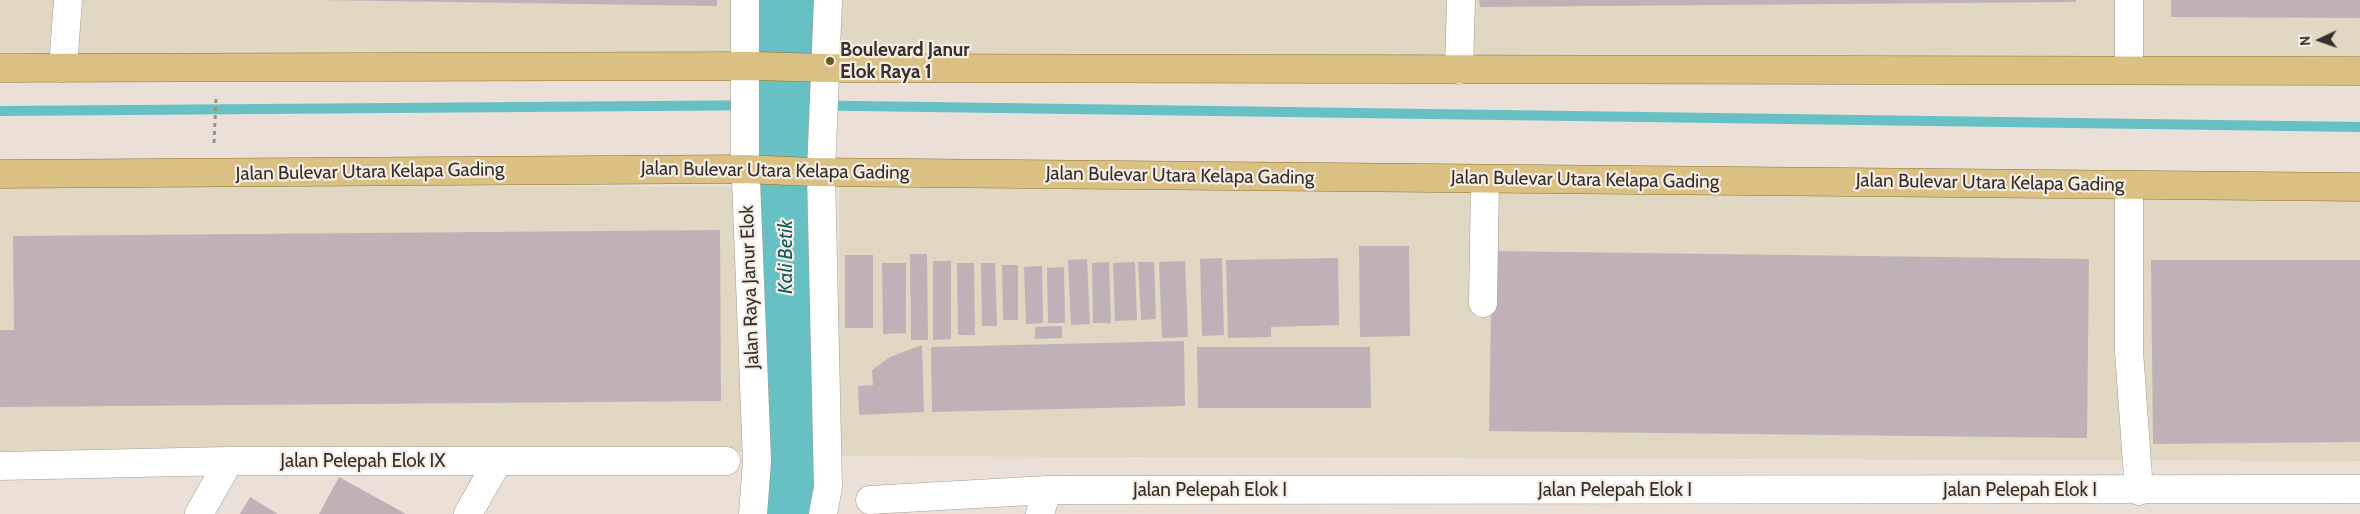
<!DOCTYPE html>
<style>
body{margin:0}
#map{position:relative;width:2360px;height:514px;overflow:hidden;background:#eae0d7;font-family:Cabin,sans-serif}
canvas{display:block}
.north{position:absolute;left:2295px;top:15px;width:50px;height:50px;-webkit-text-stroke:4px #f8ede4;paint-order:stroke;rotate:267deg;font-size:14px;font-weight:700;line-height:20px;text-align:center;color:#34302c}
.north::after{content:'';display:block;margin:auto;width:18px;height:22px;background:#34302c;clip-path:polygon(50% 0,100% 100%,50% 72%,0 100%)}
</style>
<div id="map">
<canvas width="2360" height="514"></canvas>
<div class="north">N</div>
</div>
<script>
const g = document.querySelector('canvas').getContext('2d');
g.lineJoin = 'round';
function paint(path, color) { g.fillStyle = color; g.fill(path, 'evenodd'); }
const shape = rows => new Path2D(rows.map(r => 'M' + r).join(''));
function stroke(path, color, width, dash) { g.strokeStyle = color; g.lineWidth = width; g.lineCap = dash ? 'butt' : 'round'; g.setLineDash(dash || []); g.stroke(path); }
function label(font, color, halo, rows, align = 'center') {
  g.font = font + ' Cabin,sans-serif'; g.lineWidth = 4.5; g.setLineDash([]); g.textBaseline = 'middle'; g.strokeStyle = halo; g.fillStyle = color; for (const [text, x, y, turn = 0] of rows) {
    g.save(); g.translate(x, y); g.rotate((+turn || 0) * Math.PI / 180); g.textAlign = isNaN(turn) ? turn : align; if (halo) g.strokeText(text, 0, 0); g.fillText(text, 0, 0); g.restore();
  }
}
const commercial = shape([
 [0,0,2360,0,2360,61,0,56],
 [0,184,744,187,748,452,0,453],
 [839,187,2360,198,2360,461,839,456]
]);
const stream = shape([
 [0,111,785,105,2360,127]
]);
const river = shape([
 [783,514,787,502,785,0]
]);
const building = shape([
 [315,0,717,0,717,6],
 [1479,0,2076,0,2076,2,1480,7],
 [2171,0,2360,0,2360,18,2171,17],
 [720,230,721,401,0,407,0,330,14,330,13,236],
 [1359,246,1409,246,1410,336,1360,337],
 [1492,251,2089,259,2087,438,1489,431],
 [910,254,927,254,928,340,911,340],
 [845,255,873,255,873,328,845,328],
 [1222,258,1224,335,1202,336,1200,259],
 [1338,258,1339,325,1271,327,1271,337,1228,338,1226,260],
 [1087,259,1090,324,1071,325,1068,260],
 [2151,260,2360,260,2360,442,2153,444],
 [933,261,951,261,951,339,933,340],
 [1185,261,1188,337,1162,338,1159,262],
 [1109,262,1111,323,1093,323,1092,263],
 [1135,262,1137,320,1115,321,1113,263],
 [1138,262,1154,262,1156,319,1141,320],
 [882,263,906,263,906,333,883,334],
 [957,263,974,263,975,335,958,335],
 [981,263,995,263,997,326,982,326],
 [1002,265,1018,265,1018,320,1003,320],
 [1042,266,1043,323,1026,324,1024,267],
 [1064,267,1065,323,1048,323,1047,268],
 [1062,326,1062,338,1035,339,1035,327],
 [1184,341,1185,406,932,412,931,347],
 [922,345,924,412,859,415,858,386,873,385,872,370,890,357],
 [1197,347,1370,347,1371,408,1198,408],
 [339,477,368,493,406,514,319,514],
 [250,497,278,514,240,514]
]);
const path = shape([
 [214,143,216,99]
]);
const minor = shape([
 [745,0,745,155,757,461,753,514],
 [63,68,68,0],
 [1459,70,1461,0],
 [2129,70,2129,0],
 [2129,185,2129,351,2139,491],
 [1483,303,1485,179],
 [0,466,229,461,726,461],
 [870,500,1047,490,2360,489],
 [199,514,229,461],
 [468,514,498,461],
 [823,514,828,487,821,172,828,0],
 [1040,514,1047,490]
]);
const major = shape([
 [0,68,756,66,825,68,2360,71],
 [0,174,745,169,811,172,2360,187]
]);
const markers = [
 [830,61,5,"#655b27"]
];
const poiNames = [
 ["Boulevard Janur",840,50],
 ["Elok Raya 1",840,72]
];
const streetNames = [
 ["Jalan Bulevar Utara Kelapa Gading",775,171,1],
 ["Jalan Bulevar Utara Kelapa Gading",370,172,-1],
 ["Jalan Bulevar Utara Kelapa Gading",1180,176,1],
 ["Jalan Bulevar Utara Kelapa Gading",1585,180,1],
 ["Jalan Bulevar Utara Kelapa Gading",1990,183,1],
 ["Jalan Raya Janur Elok",750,287,-92],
 ["Jalan Pelepah Elok IX",363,461],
 ["Jalan Pelepah Elok I",1210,490],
 ["Jalan Pelepah Elok I",1615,490],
 ["Jalan Pelepah Elok I",2020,490]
];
const waterNames = [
 ["Kali Betik",786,257,-90]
];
paint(commercial, '#e0d8c2');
stroke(stream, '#67c0c3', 10);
stroke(river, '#67c0c3', 61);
paint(building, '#beb2b8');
stroke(minor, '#a59b93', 29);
stroke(major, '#90722d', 29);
stroke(path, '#9a938c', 3, [4, 4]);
stroke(minor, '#fff', 28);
stroke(major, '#dac082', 28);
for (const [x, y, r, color] of markers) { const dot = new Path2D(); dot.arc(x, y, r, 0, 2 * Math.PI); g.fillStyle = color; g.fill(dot); stroke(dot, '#f8ede4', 2); }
label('bold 19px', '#34302c', '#f8ede4', poiNames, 'left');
label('19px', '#34302c', '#f8ede4', streetNames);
label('italic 20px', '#0e5c5f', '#f8ede4', waterNames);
</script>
